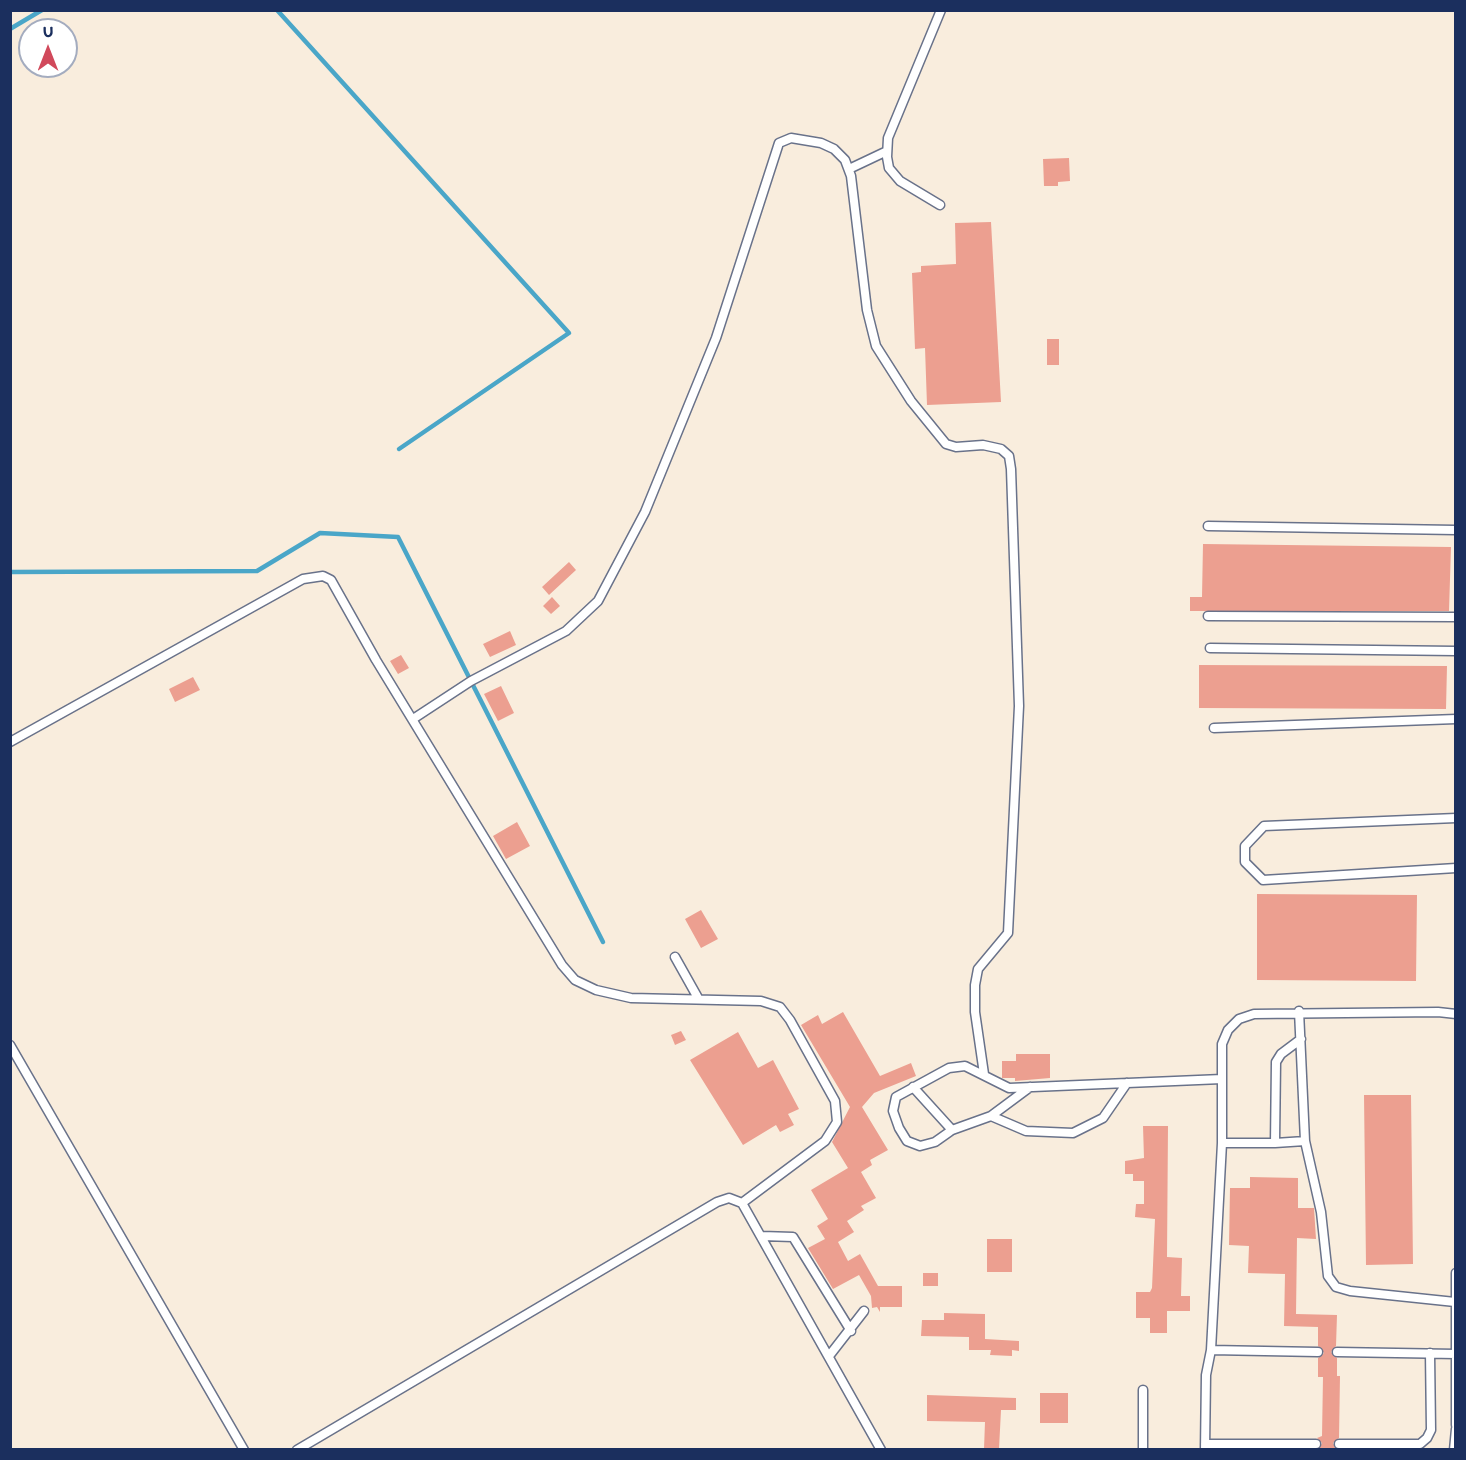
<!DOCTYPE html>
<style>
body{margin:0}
#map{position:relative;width:1466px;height:1460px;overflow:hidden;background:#f9eddd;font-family:Itim,sans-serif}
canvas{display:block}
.frame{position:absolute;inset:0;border:12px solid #1b2f5e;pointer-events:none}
.north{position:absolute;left:18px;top:18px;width:60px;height:60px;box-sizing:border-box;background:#fff;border:2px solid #a4acbf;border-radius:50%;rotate:0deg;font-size:16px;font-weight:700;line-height:24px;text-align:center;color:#1b2f5e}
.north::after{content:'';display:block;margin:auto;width:21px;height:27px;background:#d1495b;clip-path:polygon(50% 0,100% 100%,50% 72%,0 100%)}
</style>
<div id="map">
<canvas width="1466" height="1460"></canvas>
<div class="frame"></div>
<div class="north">U</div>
</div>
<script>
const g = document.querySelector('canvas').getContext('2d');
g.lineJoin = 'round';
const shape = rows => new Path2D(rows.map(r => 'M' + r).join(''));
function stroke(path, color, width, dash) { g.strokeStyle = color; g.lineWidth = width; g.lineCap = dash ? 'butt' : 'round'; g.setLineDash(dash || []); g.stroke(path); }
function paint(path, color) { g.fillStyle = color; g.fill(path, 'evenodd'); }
const stream = shape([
 [277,10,569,333,399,449],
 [10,29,42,10],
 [10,572,257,571,320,533,398,537,603,942]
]);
const building = shape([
 [1069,158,1070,181,1058,182,1058,186,1044,186,1043,159],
 [991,222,1001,402,927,405,925,348,915,349,912,273,921,272,921,266,956,264,955,223],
 [1047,339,1059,339,1059,365,1047,365],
 [1203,544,1451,547,1449,611,1190,611,1190,597,1202,597],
 [569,562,576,570,549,595,542,587],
 [552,597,560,606,551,614,543,606],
 [510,631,516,645,490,657,483,644],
 [401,655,409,668,398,674,390,661],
 [1199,665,1447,666,1446,709,1199,708],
 [193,677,200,690,175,702,169,689],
 [501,686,514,713,498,721,484,694],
 [517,822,530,846,506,859,493,836],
 [1257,894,1417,895,1416,981,1257,980],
 [701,910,718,939,701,948,685,919],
 [843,1012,880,1076,911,1063,916,1076,874,1093,862,1107,888,1150,870,1160,872,1165,861,1172,876,1198,861,1206,864,1210,847,1221,854,1232,838,1242,848,1261,860,1254,878,1286,902,1286,902,1307,880,1307,880,1312,877,1307,872,1308,871,1296,859,1275,833,1289,808,1248,825,1239,817,1226,828,1219,811,1190,848,1168,832,1142,850,1107,801,1025,818,1015,822,1024],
 [681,1031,686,1040,675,1045,671,1035],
 [738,1032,758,1068,773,1060,799,1109,788,1114,794,1125,780,1132,776,1125,743,1145,690,1060],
 [1016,1054,1050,1054,1050,1078,1015,1081,1015,1078,1002,1078,1002,1061,1016,1061],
 [1364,1095,1411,1095,1413,1264,1366,1265],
 [1143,1126,1168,1126,1167,1257,1182,1258,1181,1296,1190,1296,1190,1311,1167,1311,1167,1333,1150,1333,1150,1318,1136,1318,1136,1292,1150,1292,1152,1288,1155,1219,1135,1217,1136,1204,1144,1204,1144,1181,1133,1181,1133,1174,1125,1174,1125,1161,1144,1158],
 [1250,1177,1298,1178,1298,1208,1314,1208,1316,1239,1297,1238,1296,1314,1337,1315,1336,1346,1331,1352,1337,1358,1337,1376,1340,1376,1339,1438,1333,1443,1336,1449,1319,1449,1322,1443,1317,1438,1322,1436,1323,1377,1318,1377,1318,1358,1324,1353,1318,1346,1318,1327,1284,1326,1285,1274,1248,1273,1249,1246,1229,1245,1230,1188,1250,1188],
 [987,1239,1012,1239,1012,1272,987,1272],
 [923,1273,938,1273,938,1286,923,1286],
 [944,1313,985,1314,985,1339,1019,1341,1019,1351,1012,1350,1012,1356,990,1355,991,1350,969,1350,969,1337,921,1336,922,1320,944,1320],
 [1040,1393,1068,1393,1068,1423,1040,1423],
 [927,1395,1016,1398,1016,1410,1001,1410,999,1449,984,1449,985,1422,927,1421]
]);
const lane = shape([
 [849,169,887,151],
 [940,205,900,181,889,168,887,157,888,138,941,10],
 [1208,526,1456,530],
 [1208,616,1456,617],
 [1210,648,1456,651],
 [413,719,471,681,566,631,598,601,645,512,716,338,779,143,791,138,821,143,834,149,845,160,851,176,867,310,876,346,911,401,946,444,956,447,983,445,1001,449,1009,456,1011,469,1019,706,1008,933,978,969,975,985,975,1012,984,1074],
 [1214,728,1456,719],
 [10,742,303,579,323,576,331,580,376,660,562,965,575,980,596,990,631,998,761,1001,780,1007,790,1020,835,1101,837,1122,825,1141,742,1203],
 [1456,818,1264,826,1245,846,1245,862,1263,880,1456,868],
 [675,957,698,998],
 [1299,1011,1305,1141,1321,1212,1328,1276,1336,1287,1350,1291,1455,1302],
 [10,1045,244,1450],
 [913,1087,952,1130],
 [1030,1087,991,1116,952,1130,935,1142,920,1146,907,1141,899,1128,893,1111,896,1097,949,1068,965,1066,1009,1088,1222,1079],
 [991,1116,1026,1131,1073,1133,1103,1118,1127,1083],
 [1222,1143,1275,1143,1276,1062,1281,1054,1301,1039],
 [1275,1143,1305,1141],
 [762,1236,793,1237,851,1331],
 [1456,1273,1456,1425],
 [1211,1350,1318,1352],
 [1337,1352,1456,1354],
 [829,1356,864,1311],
 [1143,1390,1143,1450],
 [1205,1444,1316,1444],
 [1339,1444,1420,1444,1427,1438,1431,1430,1430,1353],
 [297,1450,717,1202,729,1198,742,1203,881,1450],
 [1205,1450,1206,1375,1211,1350,1222,1143,1222,1044,1228,1030,1239,1019,1254,1014,1438,1012,1456,1014],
 [1454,1450,1456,1429]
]);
stroke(stream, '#4aa6c8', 4.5);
paint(building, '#ec9f90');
stroke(lane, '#69728a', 11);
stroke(lane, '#fff', 8);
</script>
